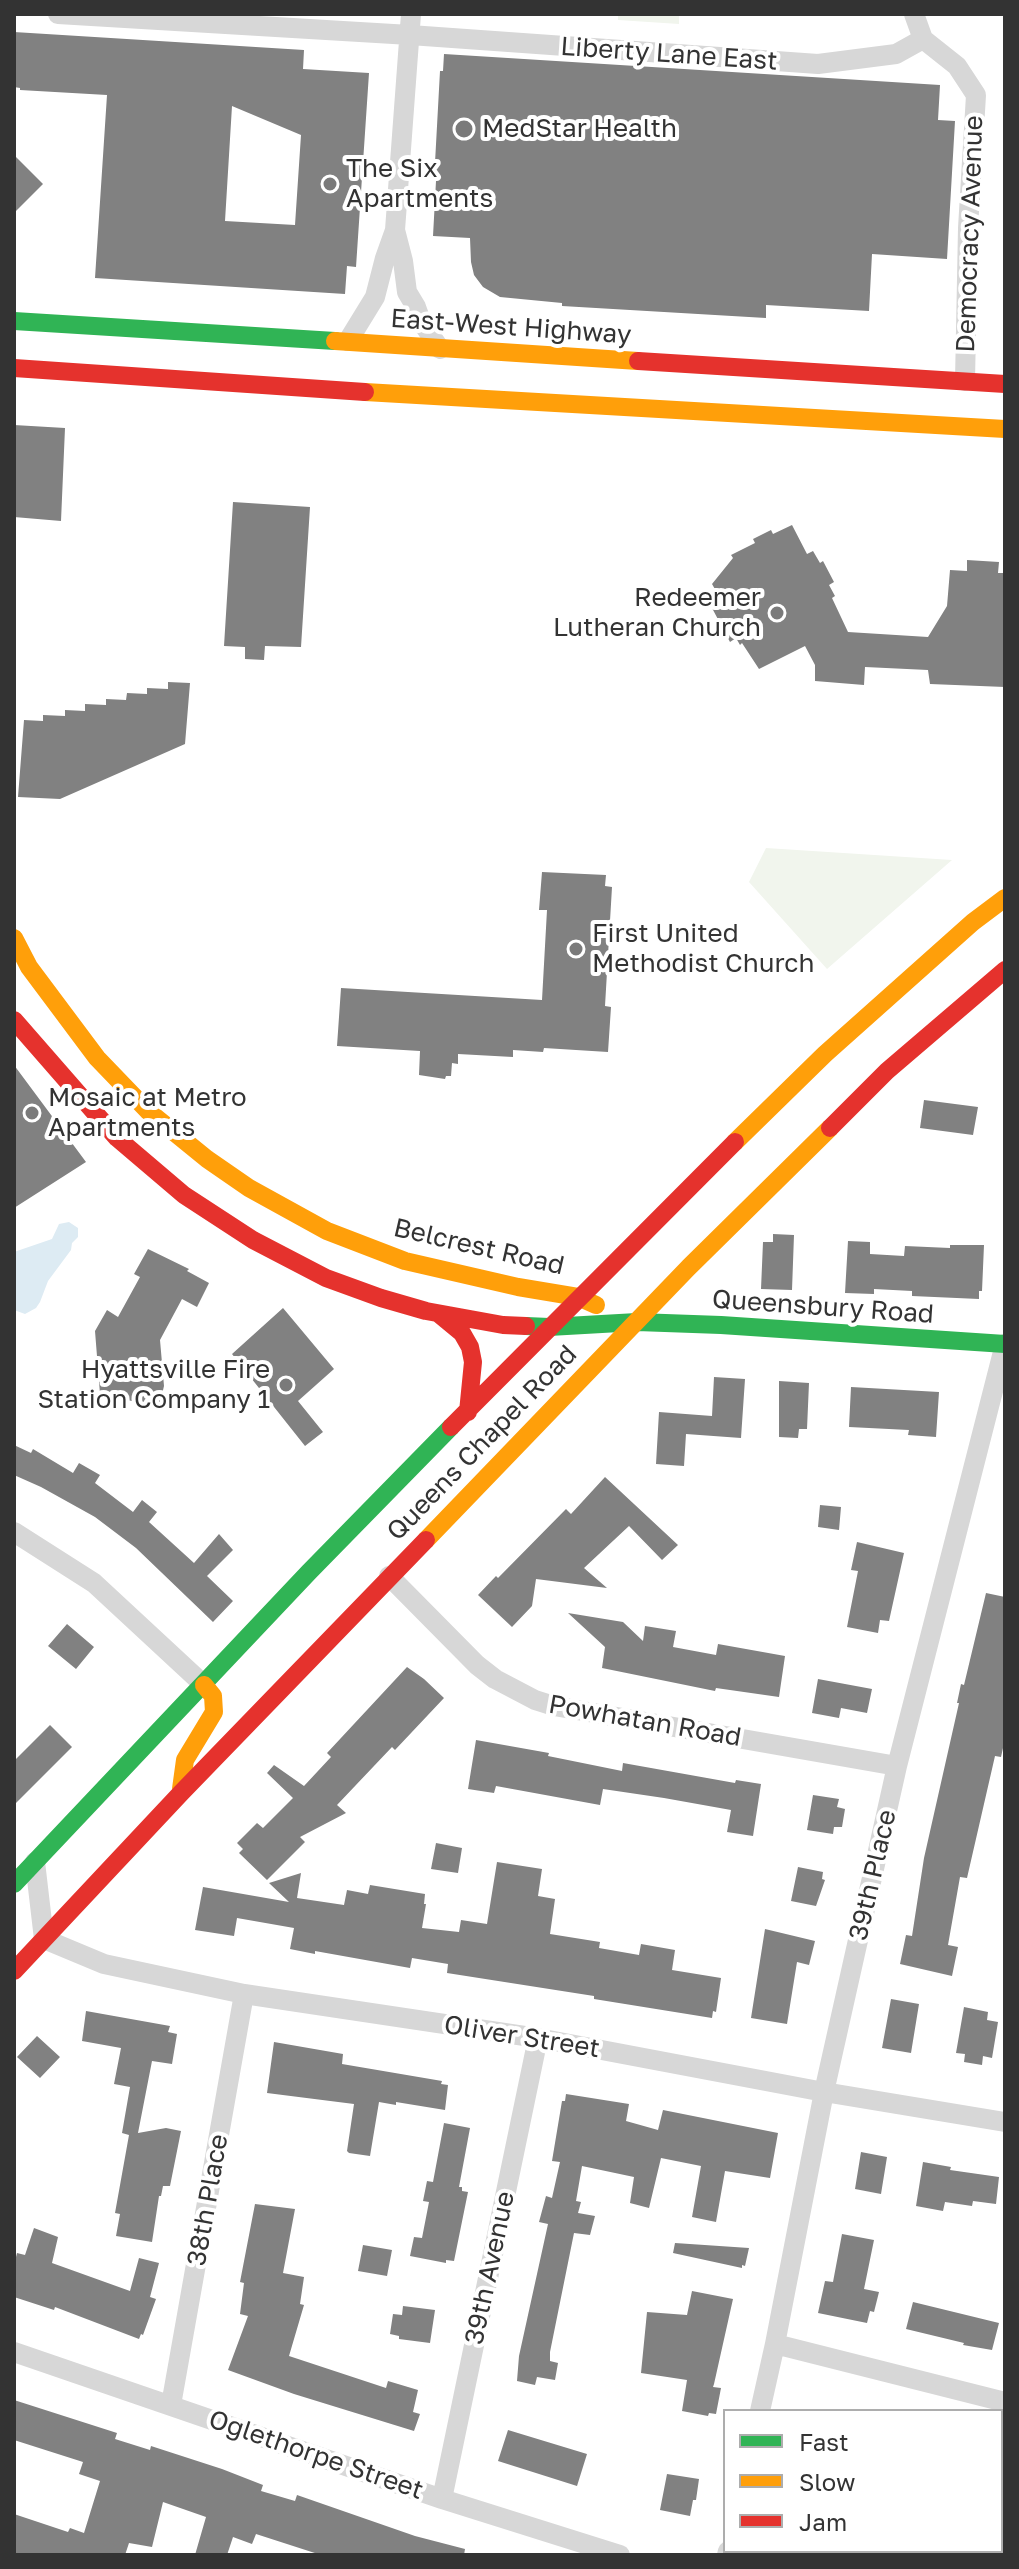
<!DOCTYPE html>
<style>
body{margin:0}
#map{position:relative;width:1019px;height:2569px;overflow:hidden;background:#fff;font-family:"Golos Text",sans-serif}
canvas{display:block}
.frame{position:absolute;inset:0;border:16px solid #333;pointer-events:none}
.legend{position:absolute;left:723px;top:2409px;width:280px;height:144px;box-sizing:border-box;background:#fff;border:2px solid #adadad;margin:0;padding:10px 14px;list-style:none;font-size:24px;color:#333}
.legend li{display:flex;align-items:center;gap:16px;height:40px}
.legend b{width:40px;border:2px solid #adadad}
</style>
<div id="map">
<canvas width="1019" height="2569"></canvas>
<div class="frame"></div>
<ul class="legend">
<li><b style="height:10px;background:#30b455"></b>Fast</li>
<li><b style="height:10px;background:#ff9f0a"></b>Slow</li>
<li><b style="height:10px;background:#e5322d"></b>Jam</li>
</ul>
</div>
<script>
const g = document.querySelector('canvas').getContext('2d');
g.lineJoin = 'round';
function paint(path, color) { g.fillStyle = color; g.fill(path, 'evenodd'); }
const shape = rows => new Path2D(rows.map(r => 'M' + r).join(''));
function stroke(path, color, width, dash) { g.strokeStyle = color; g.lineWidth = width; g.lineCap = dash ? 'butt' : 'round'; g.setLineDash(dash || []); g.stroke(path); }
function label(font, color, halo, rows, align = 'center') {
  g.font = font + ' "Golos Text",sans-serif'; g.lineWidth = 8; g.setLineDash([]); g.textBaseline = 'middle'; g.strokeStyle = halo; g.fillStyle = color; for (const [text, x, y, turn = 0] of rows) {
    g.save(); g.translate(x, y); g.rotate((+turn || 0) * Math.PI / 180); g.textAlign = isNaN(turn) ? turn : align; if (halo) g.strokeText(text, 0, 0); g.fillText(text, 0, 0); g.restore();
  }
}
const green = shape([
 [618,14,679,14,679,24,618,20],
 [766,848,952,860,827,969,749,882]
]);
const water = shape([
 [69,1222,78,1228,78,1237,72,1243,71,1250,48,1281,40,1302,36,1308,25,1314,14,1310,14,1252,52,1239,59,1224]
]);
const building = shape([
 [14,32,304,50,303,69,369,73,356,267,347,266,345,294,95,278,107,95,20,90,20,88,14,87],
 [232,106,301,135,295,225,225,221],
 [444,54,940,85,938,120,955,121,947,259,872,254,869,311,766,305,766,318,562,306,562,303,500,297,483,287,474,275,471,262,470,238,433,236,436,181,434,181,440,71,443,71],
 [14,155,43,184,14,213],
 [14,425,65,428,61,521,14,517],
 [233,502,310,507,301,647,265,646,264,660,245,659,245,647,224,646],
 [792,525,807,554,813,551,820,563,823,561,834,582,829,585,835,596,832,598,848,632,928,637,947,606,950,570,967,571,967,560,999,562,998,573,1005,573,1005,687,930,684,928,670,865,667,864,685,815,681,815,665,805,646,759,669,742,643,740,645,736,638,730,642,712,608,720,605,717,599,720,598,712,584,733,558,731,555,755,543,753,539,771,530,773,534],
 [168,682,190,683,185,744,60,799,18,797,24,720,43,721,43,715,65,716,65,710,85,711,85,704,106,705,106,699,126,700,127,693,147,694,147,688,168,689],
 [542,872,606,875,605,886,612,887,605,1006,611,1007,608,1052,544,1048,543,1052,513,1050,513,1057,458,1054,458,1064,452,1063,451,1076,446,1076,445,1079,419,1075,420,1051,337,1046,341,988,542,1000,547,910,539,910],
 [14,1065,86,1162,14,1208],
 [924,1100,978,1107,973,1135,920,1128],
 [773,1234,794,1235,792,1290,761,1289,763,1242,773,1242],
 [848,1241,870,1242,870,1254,904,1256,905,1246,950,1248,950,1245,984,1245,982,1291,979,1291,979,1299,912,1296,912,1291,874,1289,874,1294,845,1293],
 [148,1249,189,1269,187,1271,209,1283,197,1307,182,1299,160,1340,164,1386,159,1407,100,1394,95,1331,107,1310,118,1317,140,1277,134,1274],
 [283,1308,334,1369,298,1401,323,1432,305,1446,232,1354],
 [714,1377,745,1379,741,1438,686,1434,684,1466,656,1464,659,1412,712,1416],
 [779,1381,809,1383,807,1429,799,1429,798,1438,779,1437],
 [851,1387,939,1392,936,1437,908,1435,909,1430,849,1427],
 [14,1445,31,1453,33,1449,73,1473,79,1463,100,1475,95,1483,133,1512,142,1500,157,1512,149,1522,194,1563,219,1534,233,1550,207,1576,233,1601,213,1622,136,1548,95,1517,41,1487,14,1475],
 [605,1477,678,1545,662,1560,629,1526,584,1568,607,1588,536,1579,532,1606,512,1627,478,1595,496,1576,498,1578,566,1509,571,1514],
 [820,1505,841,1507,839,1530,818,1527],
 [857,1542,904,1553,889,1621,880,1620,878,1633,847,1627,858,1571,851,1570],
 [986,1593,1005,1597,1005,1739,1001,1757,995,1756,967,1878,960,1877,948,1945,958,1947,952,1976,900,1964,906,1935,912,1936,924,1858,959,1703,957,1703,961,1684,964,1685],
 [568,1613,623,1622,643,1641,645,1626,676,1631,673,1647,716,1655,718,1644,785,1656,779,1697,716,1688,715,1691,602,1668,605,1647],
 [67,1624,94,1647,76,1669,48,1646],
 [407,1667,424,1679,444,1698,395,1750,392,1747,337,1805,346,1813,300,1837,305,1842,267,1880,239,1853,243,1849,237,1843,257,1823,263,1828,293,1798,267,1773,274,1765,304,1786,331,1757,327,1753],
 [818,1679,872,1689,867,1713,841,1708,839,1718,812,1713],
 [50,1725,72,1747,14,1805,14,1761],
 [476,1740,549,1753,548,1756,622,1771,623,1763,735,1783,736,1780,761,1784,753,1836,727,1832,731,1810,664,1798,603,1789,600,1805,496,1786,494,1793,468,1789],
 [813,1795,839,1799,837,1807,845,1809,842,1827,834,1827,833,1834,807,1830],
 [436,1843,462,1848,458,1873,431,1869],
 [497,1862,542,1869,538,1896,555,1899,550,1934,600,1942,599,1948,639,1955,641,1944,675,1950,672,1970,721,1978,716,2012,713,2011,712,2018,594,1999,594,1996,447,1973,448,1964,412,1958,410,1968,315,1951,315,1954,290,1949,294,1928,237,1918,234,1936,195,1930,203,1887,289,1902,269,1883,301,1873,297,1898,344,1905,347,1890,368,1894,370,1885,425,1894,424,1904,426,1904,422,1928,459,1932,461,1920,487,1924],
 [798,1867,823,1872,822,1879,825,1880,816,1906,791,1901],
 [765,1929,815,1941,809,1965,797,1962,787,2024,751,2018],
 [891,1999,919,2004,911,2053,882,2048],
 [964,2007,988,2012,987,2020,998,2022,992,2058,983,2056,982,2065,964,2062,965,2054,956,2053],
 [86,2011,170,2026,168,2032,177,2034,172,2064,152,2061,138,2133,166,2128,181,2131,170,2186,163,2186,161,2196,159,2196,152,2242,116,2236,120,2214,115,2213,129,2135,122,2133,130,2087,114,2084,121,2048,82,2041],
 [37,2036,60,2057,40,2078,17,2057],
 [274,2042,343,2054,342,2064,442,2081,441,2084,448,2085,445,2110,396,2102,396,2105,379,2102,370,2156,349,2153,347,2151,354,2104,267,2093],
 [566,2094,629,2104,626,2121,658,2130,663,2110,778,2133,770,2178,725,2171,716,2222,692,2217,701,2166,661,2158,649,2208,630,2203,634,2177,582,2166,576,2201,581,2202,578,2213,595,2216,590,2235,574,2233,550,2352,550,2361,558,2363,555,2380,537,2377,535,2385,517,2381,519,2356,548,2224,539,2222,546,2196,552,2198,560,2162,552,2161,562,2101,565,2101],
 [444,2123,470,2128,459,2187,462,2187,462,2191,468,2192,454,2261,446,2260,446,2263,410,2256,414,2237,422,2238,429,2202,423,2201,427,2181,433,2182],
 [861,2152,887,2157,881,2194,855,2189],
 [923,2162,951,2167,950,2170,999,2177,996,2204,973,2201,972,2206,945,2202,943,2211,916,2206],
 [255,2204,295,2209,283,2273,304,2277,300,2304,304,2305,289,2356,386,2388,388,2381,418,2390,413,2412,420,2414,414,2431,294,2394,228,2370,248,2316,240,2314,244,2283,240,2282],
 [34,2228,58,2237,52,2263,130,2291,139,2258,159,2263,150,2297,156,2299,143,2335,141,2334,139,2339,55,2307,54,2310,14,2297,14,2265,17,2253,25,2255],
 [842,2234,874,2240,864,2289,879,2292,874,2312,870,2311,867,2323,818,2313,825,2281,833,2282],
 [675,2243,749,2248,745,2266,742,2265,742,2268,673,2253],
 [363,2245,392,2250,387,2276,358,2271],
 [692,2291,733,2299,714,2384,713,2387,721,2388,716,2414,709,2413,708,2416,682,2411,687,2380,641,2373,647,2312,687,2315],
 [913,2302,999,2323,992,2350,963,2345,964,2343,906,2329],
 [403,2306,435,2310,430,2343,399,2339,399,2336,390,2334,393,2314,402,2315],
 [14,2400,117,2433,115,2439,150,2450,151,2446,222,2469,263,2485,261,2491,295,2501,297,2495,415,2536,465,2549,464,2555,321,2555,256,2534,252,2544,233,2537,227,2555,195,2555,206,2517,163,2502,152,2547,129,2543,125,2555,14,2555,14,2514,68,2532,70,2528,84,2533,100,2481,79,2474,83,2462,14,2440],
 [508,2430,587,2454,577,2486,498,2461],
 [667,2474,699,2479,696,2500,693,2500,690,2516,660,2510]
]);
const street = shape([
 [58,14,410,35,818,64,896,54,923,39],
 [914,14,923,39,957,66,976,95,968,228,965,381],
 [395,230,403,261,407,292,416,307,421,321,440,349],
 [348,341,375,297,385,258,395,230,411,14],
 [14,1532,94,1583,204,1685],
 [389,1576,477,1665,495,1679,535,1700,554,1706,897,1766],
 [35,1862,44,1939,104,1964,244,1994,538,2038,824,2092,1005,2122],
 [775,2344,1005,2402],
 [14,2352,442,2499,620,2555],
 [171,2405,244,1994],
 [760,2411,775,2344,824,2092,897,1766,1005,1344],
 [442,2499,538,2038],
 [727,2555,728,2551]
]);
const fast = shape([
 [14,321,335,341],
 [526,1326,549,1327,637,1322,721,1325,1005,1344],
 [14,1884,309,1572,451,1427]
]);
const slow = shape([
 [335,341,638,361],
 [365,392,1005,429],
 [14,938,29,967,97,1058,148,1111,207,1159,249,1188,327,1231,405,1261,518,1287,578,1297,596,1305],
 [735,1142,825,1054,973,922,1005,898],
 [426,1540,689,1267,830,1128],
 [181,1789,185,1760,214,1712,213,1696,204,1685]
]);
const jam = shape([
 [638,361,1005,384],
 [14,368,365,392],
 [14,1020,117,1138,184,1195,253,1240,326,1278,381,1298,426,1311,503,1325,526,1326],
 [830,1128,887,1071,1005,970],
 [439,1314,462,1333,470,1347,473,1362,468,1412],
 [451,1427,735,1142],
 [14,1971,181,1793,426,1540]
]);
const markers = [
 [464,129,10,"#7a7a7a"],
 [330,184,8,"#7a7a7a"],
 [777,613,8,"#7a7a7a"],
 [576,949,8,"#7a7a7a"],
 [32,1113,8,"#7a7a7a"],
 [286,1385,8,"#7a7a7a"]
];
const streetNames = [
 ["Liberty Lane East",669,54,4],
 ["Democracy Avenue",970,234,-88],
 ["East-West Highway",511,327,4],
 ["Belcrest Road",479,1247,13],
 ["Queensbury Road",823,1307,4],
 ["Queens Chapel Road",482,1443,-46],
 ["Powhatan Road",645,1721,10],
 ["39th Place",873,1875,-77],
 ["Oliver Street",522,2037,9],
 ["38th Place",208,2200,-80],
 ["39th Avenue",490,2268,-78],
 ["Oglethorpe Street",316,2455,19]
];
const poiNames = [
 ["MedStar Health",482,129],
 ["The Six",346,169],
 ["Apartments",346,199],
 ["Redeemer",761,598,"right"],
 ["Lutheran Church",761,628,"right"],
 ["First United",592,934],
 ["Methodist Church",592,964],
 ["Mosaic at Metro",48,1098],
 ["Apartments",48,1128],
 ["Hyattsville Fire",270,1370,"right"],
 ["Station Company 1",270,1400,"right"]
];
paint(green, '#f1f5ed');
paint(water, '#ddebf3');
paint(building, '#818181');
stroke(street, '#d7d7d7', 20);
stroke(fast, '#30b455', 18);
stroke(slow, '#ff9f0a', 18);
stroke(jam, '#e5322d', 18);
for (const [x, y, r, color] of markers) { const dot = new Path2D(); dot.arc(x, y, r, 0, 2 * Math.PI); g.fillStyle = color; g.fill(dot); stroke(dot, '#fff', 3); }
label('26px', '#333', '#fff', streetNames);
label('26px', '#333', '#fff', poiNames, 'left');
</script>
